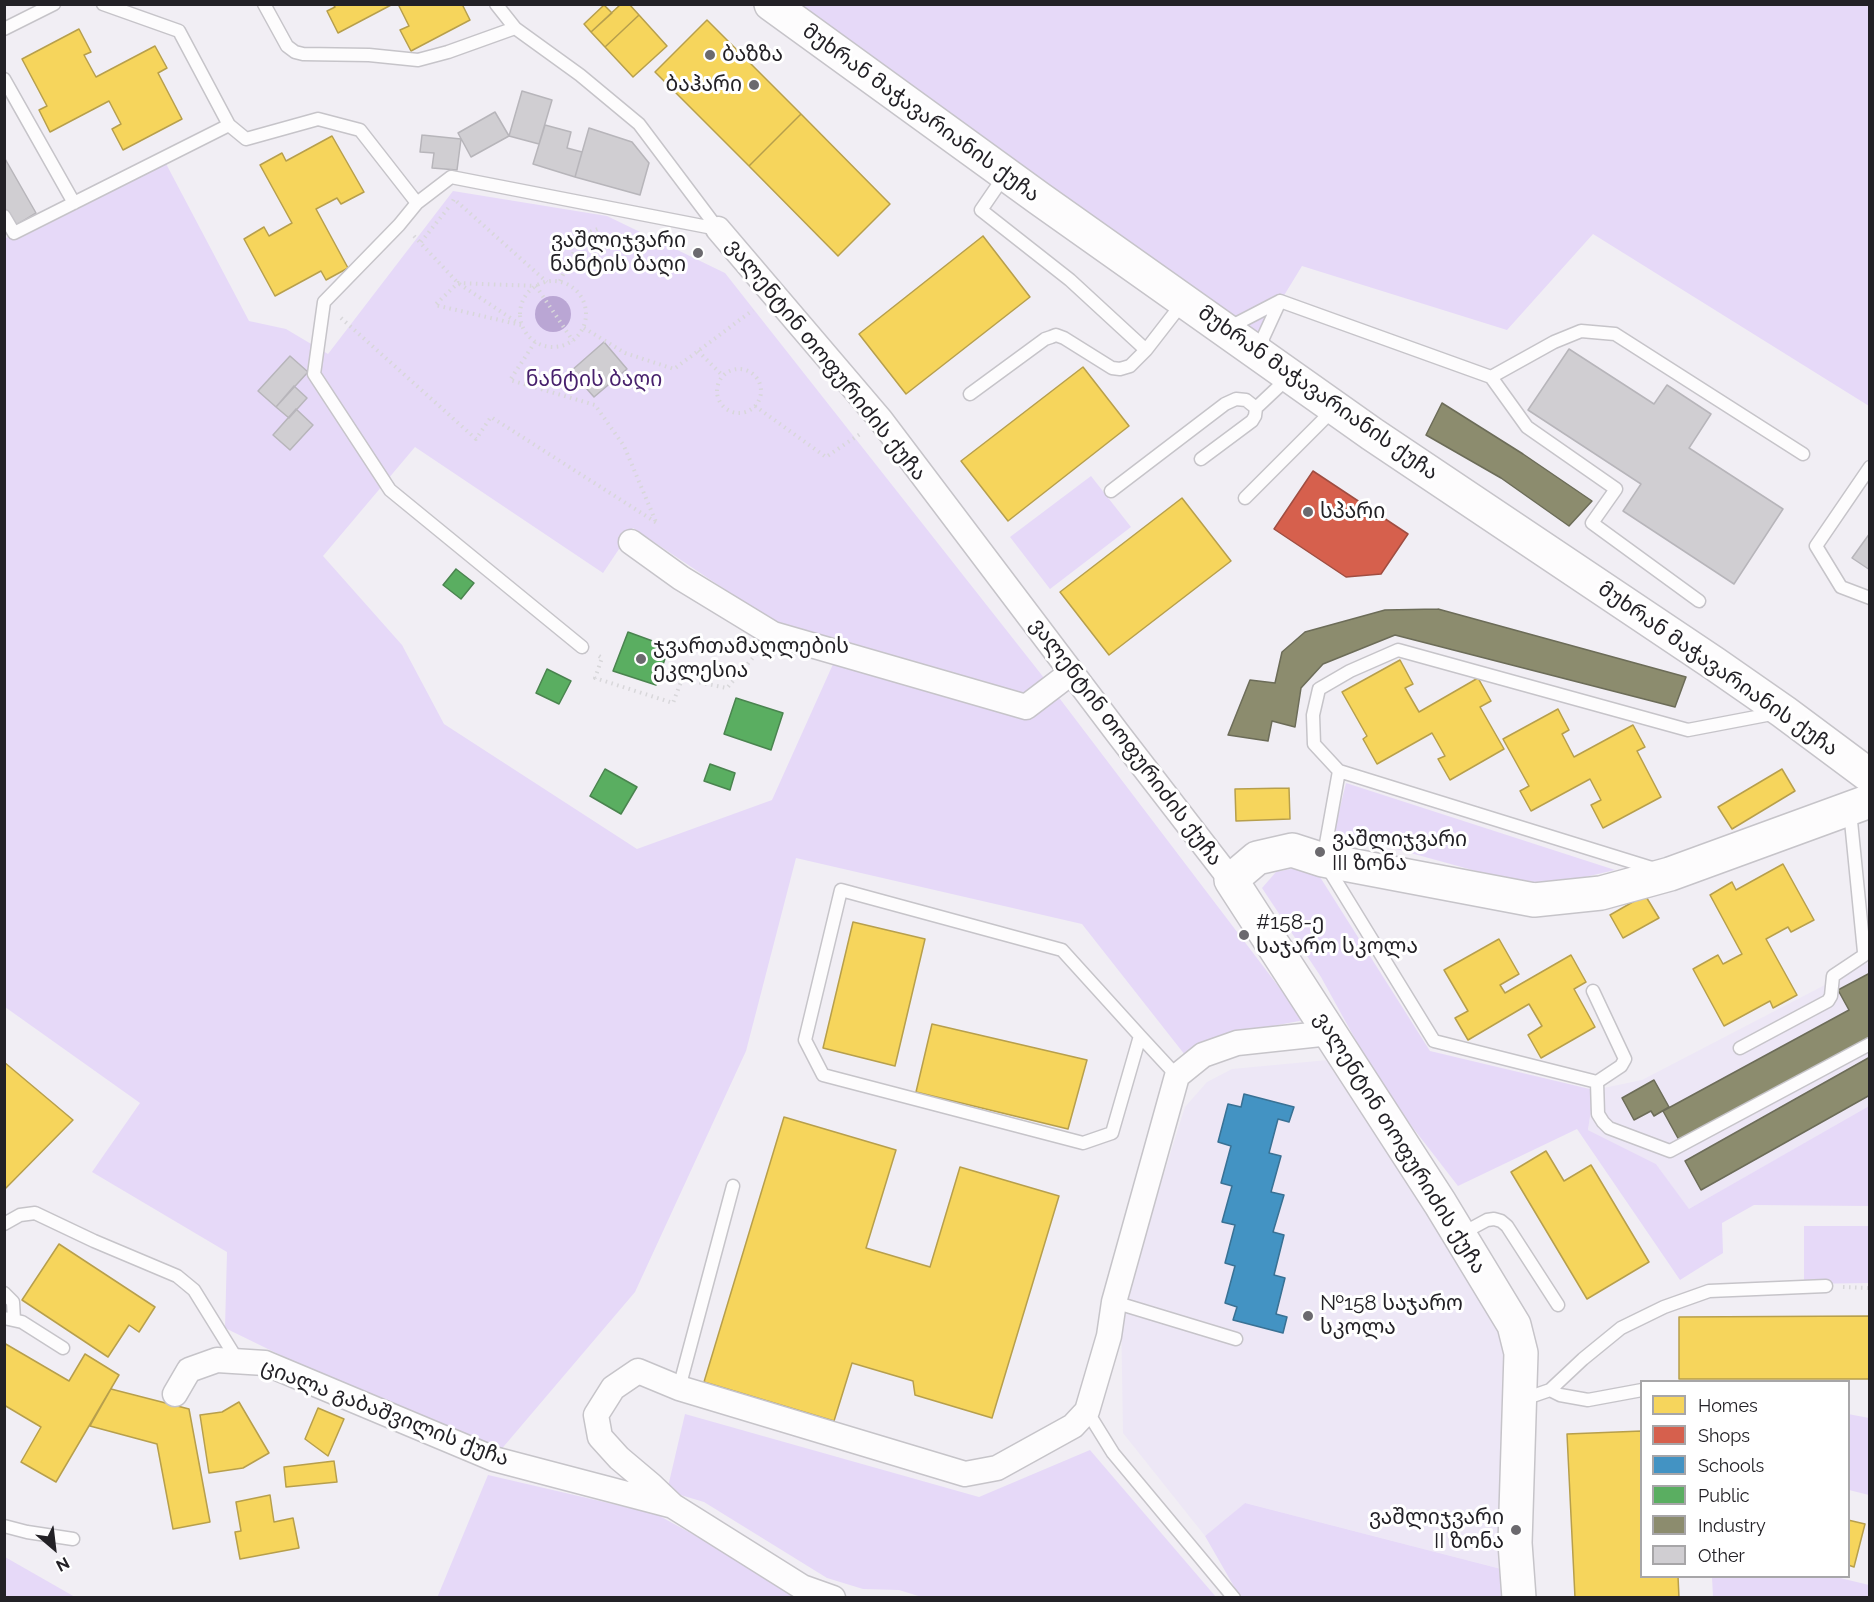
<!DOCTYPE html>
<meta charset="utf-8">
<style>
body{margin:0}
#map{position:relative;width:1874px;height:1602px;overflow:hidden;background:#f1eef4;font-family:Raleway,sans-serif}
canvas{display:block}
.frame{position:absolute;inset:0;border:6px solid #232126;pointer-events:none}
.legend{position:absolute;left:1640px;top:1380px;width:210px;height:198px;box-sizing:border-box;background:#fff;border:2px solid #a7a6a8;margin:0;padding:8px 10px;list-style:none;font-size:18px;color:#232126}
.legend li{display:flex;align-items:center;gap:12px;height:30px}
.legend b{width:30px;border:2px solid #a7a6a8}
.north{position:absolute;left:24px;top:1518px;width:60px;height:60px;-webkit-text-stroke:4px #fff;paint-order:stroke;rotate:152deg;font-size:16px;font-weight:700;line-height:24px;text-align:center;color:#232126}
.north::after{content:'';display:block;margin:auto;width:21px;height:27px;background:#232126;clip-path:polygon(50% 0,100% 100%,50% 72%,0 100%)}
</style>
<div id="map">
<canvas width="1874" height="1602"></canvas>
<div class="frame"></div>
<ul class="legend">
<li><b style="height:16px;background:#f6d55c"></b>Homes</li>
<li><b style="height:16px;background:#d6604d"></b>Shops</li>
<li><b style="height:16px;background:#4393c3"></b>Schools</li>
<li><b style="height:16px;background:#5aae61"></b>Public</li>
<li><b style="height:16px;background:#8c8c6e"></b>Industry</li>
<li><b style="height:16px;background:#d0ced2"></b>Other</li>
</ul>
<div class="north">N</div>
</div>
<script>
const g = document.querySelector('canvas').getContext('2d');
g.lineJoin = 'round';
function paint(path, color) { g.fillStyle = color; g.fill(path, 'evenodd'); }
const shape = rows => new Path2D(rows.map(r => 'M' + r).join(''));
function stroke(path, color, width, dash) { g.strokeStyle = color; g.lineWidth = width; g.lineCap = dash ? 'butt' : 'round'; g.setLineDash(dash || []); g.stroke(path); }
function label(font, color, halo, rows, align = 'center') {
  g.font = font + ' Raleway,"Noto Sans Georgian",sans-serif'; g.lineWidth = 6; g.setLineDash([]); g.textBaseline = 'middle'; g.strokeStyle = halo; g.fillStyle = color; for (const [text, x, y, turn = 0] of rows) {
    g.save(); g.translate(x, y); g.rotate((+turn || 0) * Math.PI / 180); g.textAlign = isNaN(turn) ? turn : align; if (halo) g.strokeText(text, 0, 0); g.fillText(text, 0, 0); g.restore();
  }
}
const built = shape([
 [1869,962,1869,1106,1689,1210,1656,1164,1588,1130,1594,1090,1642,1080],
 [1328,1060,1500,1323,1506,1349,1505,1570,1245,1503,1205,1536,1123,1433,1121,1309,1185,1107,1207,1082,1232,1069]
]);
const green = shape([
 [771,5,1869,5,1869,406,1593,234,1507,330,1302,266,1280,302,1263,338],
 [163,158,249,321,286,329,328,354,453,191,607,216,725,273,1048,683,1023,701,781,627,633,528,603,573,415,447,323,556,402,645,444,724,637,849,772,800,834,662,1032,718,1057,695,1304,1020,1232,1034,1185,1055,1082,924,796,858,746,1051,635,1292,499,1452,313,1371,225,1328,227,1252,92,1172,140,1103,5,1007,4,239],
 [1091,476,1131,527,1050,589,1010,537],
 [1346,783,1615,870,1538,888,1334,832],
 [1295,868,1320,877,1430,1051,1594,1090,1588,1130,1656,1164,1689,1209,1869,1106,1869,1206,1754,1205,1722,1223,1723,1253,1680,1280,1577,1129,1458,1186,1382,1088,1321,977,1262,888,1276,872],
 [1804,1226,1869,1226,1869,1283,1804,1284],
 [685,1414,979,1497,1090,1450,1216,1597,925,1598,899,1590,863,1589,827,1578,704,1502,667,1491],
 [1848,1414,1869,1418,1869,1495,1849,1490],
 [488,1475,656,1514,807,1597,437,1598],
 [1245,1503,1505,1570,1507,1597,1240,1597,1205,1536],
 [4,1557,5,1557,75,1597,5,1597],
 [1712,1577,1836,1577,1869,1585,1869,1597,1713,1597]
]);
const water = shape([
 '535 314a18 18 0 1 1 36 0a18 18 0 1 1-36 0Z'
]);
const homes = shape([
 [333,4,393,4,338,33,327,11,335,7,333,4],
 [398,4,462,4,470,20,411,51,400,30,409,26,398,4],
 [621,4,629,4,639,15,605,47,591,32,621,4],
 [604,5,612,13,591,32,584,24,604,5],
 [639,15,667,46,633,77,605,47,639,15],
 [707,20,801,114,749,166,655,72,707,20],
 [79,29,91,52,84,55,96,77,155,46,167,68,158,73,182,119,123,150,112,129,121,124,109,101,50,132,39,110,47,106,22,59,79,29],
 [801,114,890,204,838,256,749,166,801,114],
 [332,136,364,192,341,204,337,198,316,209,348,268,326,280,321,271,275,296,244,239,264,227,269,236,292,223,260,165,282,153,286,161,332,136],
 [983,236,1030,297,906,394,859,334,983,236],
 [1083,367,1129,426,1008,521,961,461,1083,367],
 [1182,498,1231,561,1109,655,1060,592,1182,498],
 [1400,660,1413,684,1405,688,1419,712,1478,678,1491,701,1480,707,1504,749,1450,780,1438,759,1445,756,1432,733,1377,764,1363,739,1367,736,1342,692,1400,660],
 [1558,709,1569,730,1562,734,1574,757,1633,725,1645,747,1637,751,1661,797,1603,828,1591,805,1601,800,1590,779,1531,811,1520,791,1529,786,1503,739,1558,709],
 [1782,769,1795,791,1732,829,1718,807,1782,769],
 [1289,788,1290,819,1236,821,1235,789,1289,788],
 [1783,864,1814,920,1791,932,1788,927,1766,939,1797,995,1773,1008,1770,1001,1724,1026,1693,969,1718,955,1723,964,1742,954,1710,895,1732,882,1736,890,1783,864],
 [1645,895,1659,918,1623,938,1610,915,1645,895],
 [853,922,925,939,895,1066,823,1048,853,922],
 [1499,939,1519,974,1500,985,1505,993,1571,955,1586,982,1574,989,1595,1027,1541,1058,1528,1035,1542,1026,1529,1004,1468,1040,1455,1018,1468,1011,1444,970,1499,939],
 [932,1024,1087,1060,1068,1129,916,1092,932,1024],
 [4,1062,73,1120,4,1190,4,1062],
 [784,1117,896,1150,866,1248,930,1267,960,1167,1059,1196,992,1418,915,1395,913,1381,852,1363,834,1421,704,1382,784,1117],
 [1546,1151,1564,1181,1591,1165,1649,1262,1587,1299,1511,1172,1546,1151],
 [59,1244,155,1307,139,1332,129,1325,108,1357,22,1300,59,1244],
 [1870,1316,1870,1379,1679,1379,1679,1317,1870,1316],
 [4,1343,69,1381,85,1354,119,1375,56,1482,21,1462,41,1427,4,1405,4,1343],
 [111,1389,189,1409,210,1522,173,1529,157,1444,90,1426,111,1389],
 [239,1402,269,1453,243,1468,209,1473,200,1415,222,1412,239,1402],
 [318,1408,344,1419,328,1456,305,1439,318,1408],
 [1642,1431,1642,1576,1678,1576,1679,1598,1575,1598,1567,1434,1642,1431],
 [334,1461,337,1482,286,1487,284,1467,334,1461],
 [270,1495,274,1522,293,1518,299,1548,240,1559,235,1532,241,1531,236,1502,270,1495],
 [1848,1520,1865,1524,1854,1567,1848,1565,1848,1520]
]);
const shops = shape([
 [1313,471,1408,534,1381,574,1346,577,1274,529,1313,471]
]);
const schools = shape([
 [1244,1094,1294,1107,1289,1122,1278,1119,1269,1153,1281,1156,1271,1192,1284,1195,1273,1232,1284,1235,1274,1275,1285,1278,1276,1314,1287,1317,1283,1333,1233,1320,1237,1307,1225,1303,1235,1266,1225,1263,1235,1225,1222,1222,1232,1186,1221,1183,1231,1146,1218,1142,1228,1104,1241,1107,1244,1094]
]);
const public = shape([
 [456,569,474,583,461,599,443,585,456,569],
 [628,632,669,647,656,685,613,671,628,632],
 [547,669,571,681,559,704,536,693,547,669],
 [736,698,783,713,771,750,724,734,736,698],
 [710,764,735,773,730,790,704,781,710,764],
 [605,769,637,787,621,814,590,796,605,769]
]);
const industry = shape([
 [1442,403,1523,454,1592,501,1569,526,1501,478,1426,435,1442,403],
 [1438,609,1686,677,1675,707,1395,635,1323,664,1301,688,1295,727,1272,721,1268,741,1228,735,1250,680,1275,683,1282,652,1305,632,1385,610,1438,609],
 [1870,973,1870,1037,1679,1140,1663,1111,1849,1010,1838,990,1870,973],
 [1870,1057,1870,1095,1701,1190,1685,1161,1870,1057],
 [1654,1080,1669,1107,1654,1116,1651,1111,1634,1120,1622,1098,1654,1080]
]);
const building = shape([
 [522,91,552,100,539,144,509,136,522,91],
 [495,112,509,136,471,157,458,133,495,112],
 [545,125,571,132,567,148,582,152,575,177,533,164,545,125],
 [589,128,632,142,649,163,640,195,575,177,589,128],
 [422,135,461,139,457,170,432,168,434,153,420,152,422,135],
 [4,157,36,213,15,226,4,207,4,157],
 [604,342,627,369,594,397,571,371,604,342],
 [1569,349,1654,404,1667,385,1711,414,1689,448,1783,509,1734,584,1623,511,1641,484,1528,410,1569,349],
 [290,356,308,372,276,407,258,391,290,356],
 [294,386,307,398,289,418,276,407,294,386],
 [296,409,313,425,290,450,273,435,296,409],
 [1870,533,1870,570,1852,558,1870,533]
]);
const path = shape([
 [453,201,454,199,547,282],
 [414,236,458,283,518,323],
 [421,242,449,207],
 [560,281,582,235,600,228],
 '520 314a33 33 0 1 1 66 0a33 33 0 1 1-66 0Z',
 [341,318,476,439,491,417,657,523],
 [521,325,435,305,458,283,536,286,573,341],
 [584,328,625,353,674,369,753,310],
 [535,342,510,380,595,405,624,446,656,522],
 [698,351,723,376],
 '717 391a22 22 0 1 1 44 0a22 22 0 1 1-44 0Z',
 [755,406,826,457,860,434],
 [599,656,602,658,595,678,673,703,682,679,727,688,757,653],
 [1843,1287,1870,1288]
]);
const lane = shape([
 [103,4,179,31,229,125],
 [264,4,287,46,295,52,303,54,369,55,418,60,448,52,515,28],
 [496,4,515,28,580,75,639,124,718,229],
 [4,29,54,4],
 [4,79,74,203],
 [4,216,14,233,229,125,246,139,318,119,360,130,417,203],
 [1228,328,1280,301,1491,377,1554,342,1581,331,1615,334,1803,454],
 [1146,350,1184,301],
 [1265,352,1263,349,1263,338,1280,301],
 [1491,377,1527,427,1616,489,1592,523,1699,601],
 [970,394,1045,339,1051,337,1056,335,1064,338,1112,368,1120,369,1130,366,1146,350,1070,280,981,210,1005,175],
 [1256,408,1290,376],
 [1870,467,1816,546,1841,587,1870,598],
 [1111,491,1225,404,1236,399,1246,400,1256,408,1255,416,1252,421,1201,459],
 [1245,498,1335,408],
 [582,647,390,490,314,374,324,302,399,225,417,203,451,177,718,229],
 [1339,771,1323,860,1434,1041,1597,1082,1621,1066,1625,1059,1593,991],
 [1655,869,1339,771,1314,744,1313,715,1319,689,1350,671,1398,650,1688,730,1777,713],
 [1140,1036,1112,1133,1083,1143,823,1075,805,1040,841,890,1062,950,1140,1036,1177,1076],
 [1740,1048,1828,1001,1831,996,1833,976,1863,956,1864,952,1850,811],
 [1597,1082,1598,1114,1603,1122,1609,1128,1670,1151,1870,1044],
 [4,1224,20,1215,35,1213,94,1241,177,1276,194,1290,238,1361],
 [1461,1234,1487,1220,1494,1219,1501,1221,1507,1226,1558,1305],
 [4,1293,13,1302,14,1320],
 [1114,1302,1236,1339],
 [4,1318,22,1322,63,1348],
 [679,1388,733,1186],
 [1550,1390,1560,1395,1588,1400,1642,1390],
 [1521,1400,1550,1390,1583,1359,1621,1328,1664,1307,1709,1291,1826,1286],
 [1087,1411,1113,1453,1234,1598],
 [4,1526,27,1532,73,1539]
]);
const street = shape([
 [718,229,880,419,1119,735,1231,880],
 [631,542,681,578,773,634,1026,707,1072,672],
 [175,1394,189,1370,217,1360,265,1363,494,1459,673,1506,802,1587,833,1598],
 [673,1506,651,1485,619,1458,600,1437,596,1415,613,1388,638,1371,679,1388,965,1474,997,1468,1073,1426,1087,1411,1109,1336,1114,1302,1177,1076,1203,1055,1237,1043,1330,1033]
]);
const secondary = shape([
 [771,4,1040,199,1372,434,1715,664,1784,712,1870,776],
 [1519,1598,1515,1543,1521,1353,1514,1325,1440,1203,1231,880,1257,858,1292,850,1323,860,1534,900,1601,893,1670,874,1870,801]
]);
const markers = [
 [710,55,6,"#6b696e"],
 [754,85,6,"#6b696e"],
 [698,253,6,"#6b696e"],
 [1308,512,6,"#6b696e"],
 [641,659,6,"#6b696e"],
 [1320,852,6,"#6b696e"],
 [1244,935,6,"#6b696e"],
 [1308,1316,6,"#6b696e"],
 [1516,1530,6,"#6b696e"]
];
const poiNames = [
 ["ბაზზა",722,55],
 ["ბაჰარი",742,85,"right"],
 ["ვაშლიჯვარი",686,241,"right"],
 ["ნანტის ბაღი",686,265,"right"],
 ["სპარი",1320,512],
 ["ჯვართამაღლების",653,647],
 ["ეკლესია",653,671],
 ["ვაშლიჯვარი",1332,840],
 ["III ზონა",1332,864],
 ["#158-ე",1256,923],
 ["საჯარო სკოლა",1256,947],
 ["№158 საჯარო",1320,1304],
 ["სკოლა",1320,1328],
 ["ვაშლიჯვარი",1504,1518,"right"],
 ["II ზონა",1504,1542,"right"]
];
const streetNames = [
 ["მუხრან მაჭავარიანის ქუჩა",921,113,36],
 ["ვალენტინ თოფურიძის ქუჩა",826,360,51],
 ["მუხრან მაჭავარიანის ქუჩა",1318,393,35],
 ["მუხრან მაჭავარიანის ქუჩა",1718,669,35],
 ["ვალენტინ თოფურიძის ქუჩა",1126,742,53],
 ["ვალენტინ თოფურიძის ქუჩა",1400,1143,58],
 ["ციალა გაბაშვილის ქუჩა",385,1413,21]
];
const parkNames = [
 ["ნანტის ბაღი",594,380]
];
paint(built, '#ede7f6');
paint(green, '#e6d9f8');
paint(water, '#baa6d4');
paint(homes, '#f6d55c');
stroke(homes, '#b79f4c', 1.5);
paint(shops, '#d6604d');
stroke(shops, '#a04d41', 1.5);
paint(schools, '#4393c3');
stroke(schools, '#397194', 1.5);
paint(public, '#5aae61');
stroke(public, '#4a844f', 1.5);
paint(industry, '#8c8c6e');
stroke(industry, '#6c6c58', 1.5);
paint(building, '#d0ced2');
stroke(building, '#b7b5ba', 1.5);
stroke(lane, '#c6c4c9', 15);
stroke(street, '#c6c4c9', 27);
stroke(secondary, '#c6c4c9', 36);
stroke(path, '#d8d7da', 4, [1.5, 4.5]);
stroke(lane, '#fdfcfd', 12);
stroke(street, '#fdfcfd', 24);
stroke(secondary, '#fdfcfd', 33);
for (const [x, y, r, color] of markers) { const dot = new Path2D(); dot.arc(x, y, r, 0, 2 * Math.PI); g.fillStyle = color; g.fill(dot); stroke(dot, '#fff', 2); }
label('21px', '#232126', '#fff', poiNames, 'left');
label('21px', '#232126', '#fff', streetNames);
label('21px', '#48216d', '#fff', parkNames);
</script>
